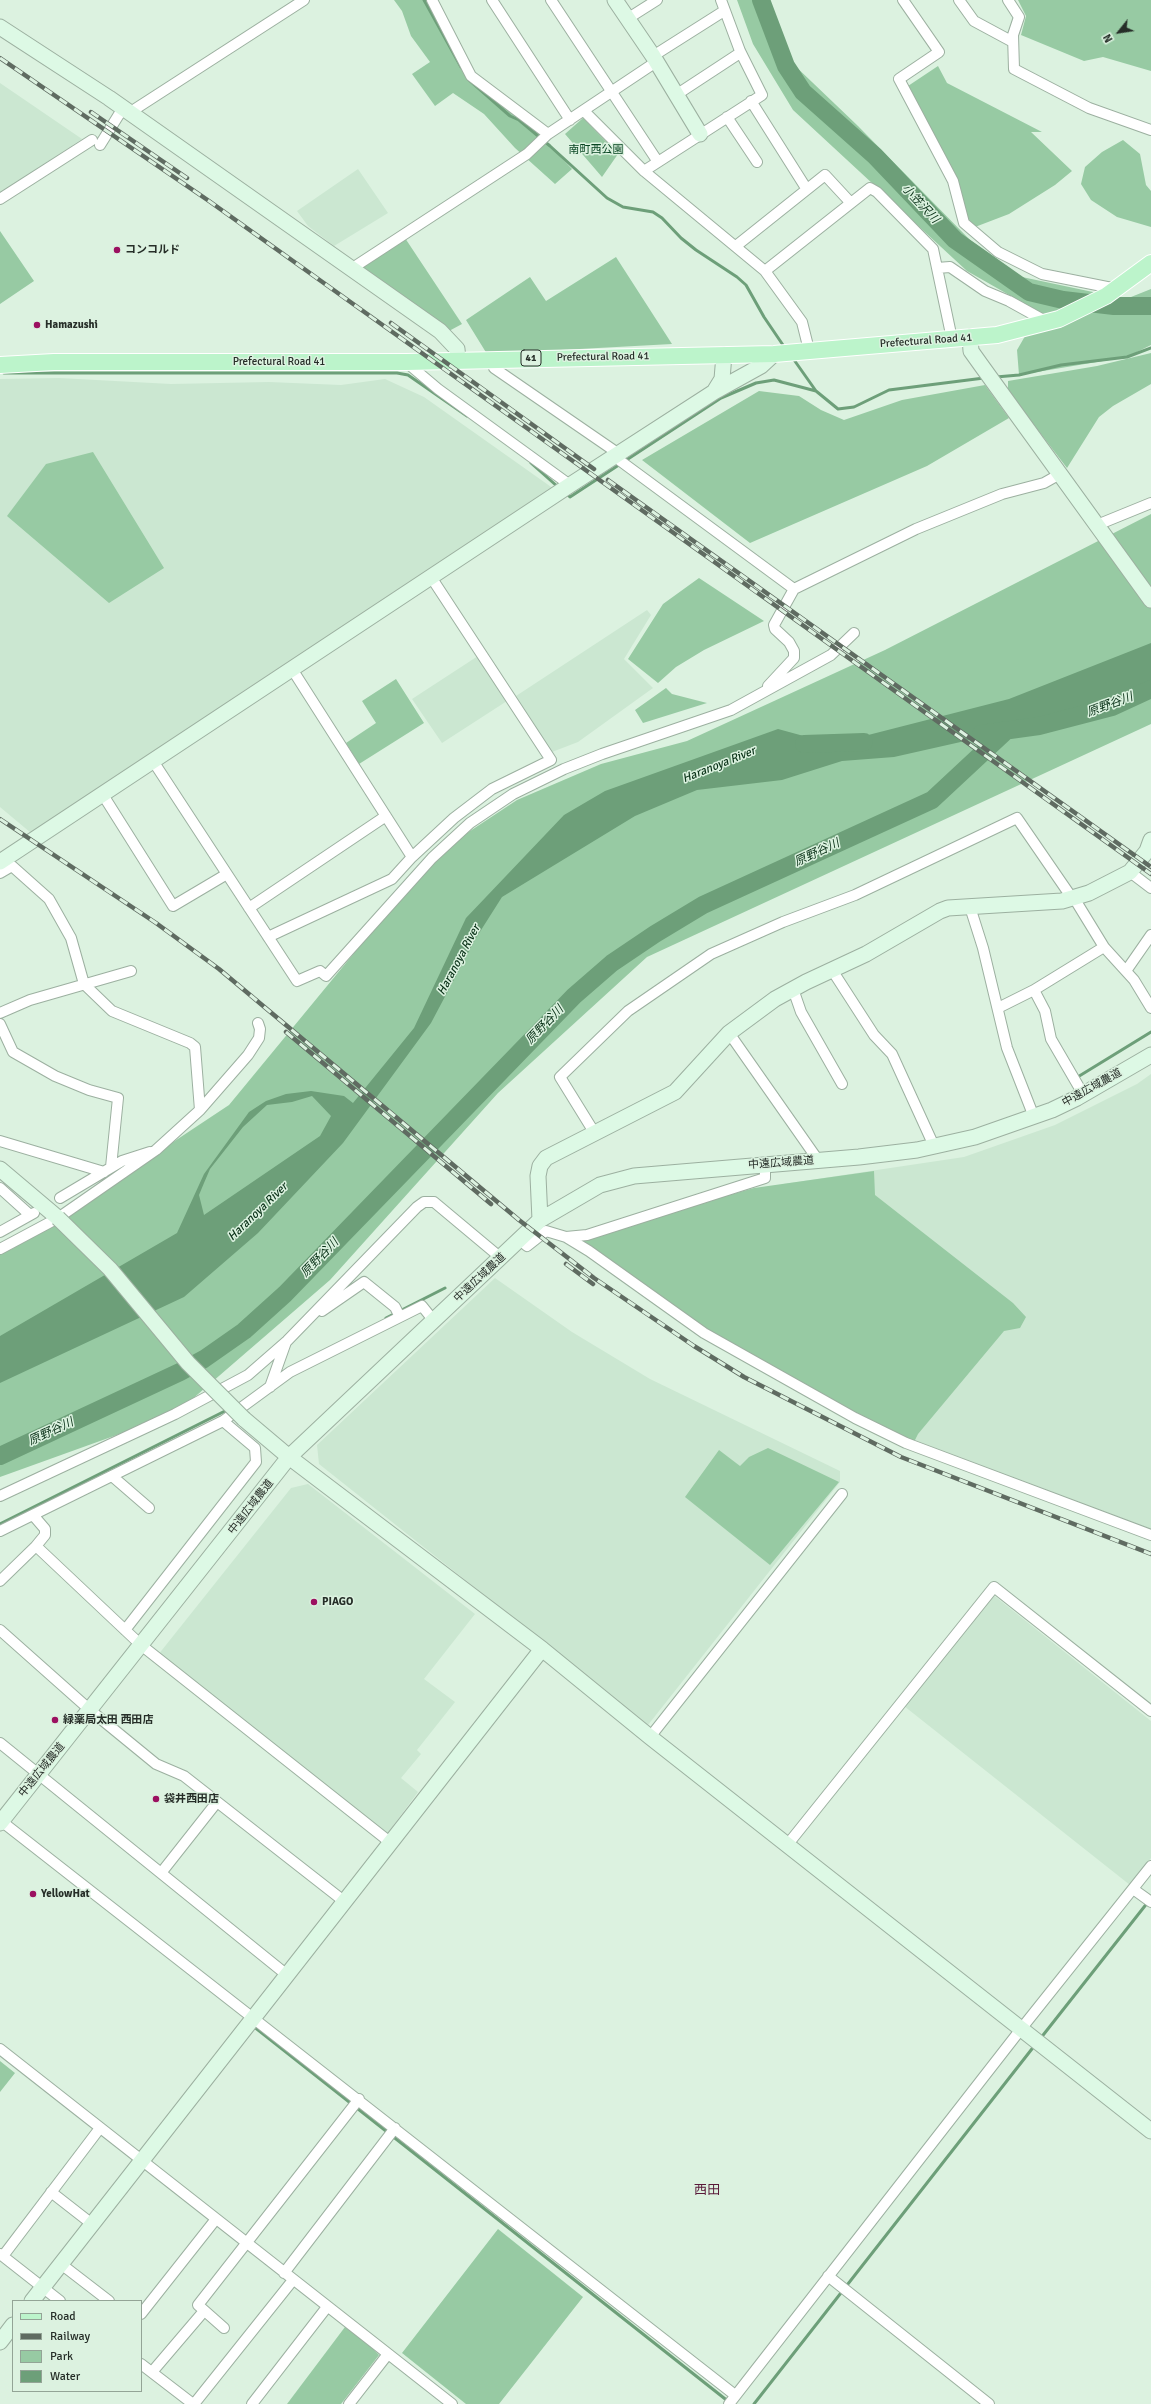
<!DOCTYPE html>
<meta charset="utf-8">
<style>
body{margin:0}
#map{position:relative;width:1151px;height:2404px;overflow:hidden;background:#dcf2e0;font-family:Signika,sans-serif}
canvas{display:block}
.legend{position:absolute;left:12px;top:2300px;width:130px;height:92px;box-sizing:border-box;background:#dcf2e0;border:1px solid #93a496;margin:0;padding:5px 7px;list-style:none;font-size:12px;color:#262e28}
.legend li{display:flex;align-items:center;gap:8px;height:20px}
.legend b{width:20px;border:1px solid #93a496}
.north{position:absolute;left:1099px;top:12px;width:40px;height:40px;-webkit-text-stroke:3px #dcf2e0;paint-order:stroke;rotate:240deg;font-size:11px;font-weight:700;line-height:16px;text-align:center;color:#262e28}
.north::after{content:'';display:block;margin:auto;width:14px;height:18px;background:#262e28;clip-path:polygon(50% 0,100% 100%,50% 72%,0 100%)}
</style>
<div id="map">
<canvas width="1151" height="2404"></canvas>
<ul class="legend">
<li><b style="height:5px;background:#bcf4cb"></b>Road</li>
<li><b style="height:5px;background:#5f6b61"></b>Railway</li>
<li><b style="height:11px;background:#97caa3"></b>Park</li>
<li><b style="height:11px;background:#6d9f79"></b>Water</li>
</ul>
<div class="north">N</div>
</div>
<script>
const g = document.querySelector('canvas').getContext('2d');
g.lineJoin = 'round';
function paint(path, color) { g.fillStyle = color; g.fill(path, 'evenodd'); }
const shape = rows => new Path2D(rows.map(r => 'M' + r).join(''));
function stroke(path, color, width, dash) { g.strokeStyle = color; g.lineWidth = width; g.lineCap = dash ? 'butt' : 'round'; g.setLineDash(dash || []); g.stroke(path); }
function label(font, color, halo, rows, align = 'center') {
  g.font = font + ' Signika,"Noto Sans JP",sans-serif'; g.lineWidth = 3; g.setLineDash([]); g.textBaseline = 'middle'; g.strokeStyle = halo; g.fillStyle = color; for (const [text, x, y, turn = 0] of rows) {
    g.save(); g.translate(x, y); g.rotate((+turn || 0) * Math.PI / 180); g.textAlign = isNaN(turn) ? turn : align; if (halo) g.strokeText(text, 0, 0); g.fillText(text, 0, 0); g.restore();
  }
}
const built = shape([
 [0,83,82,139,0,193],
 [358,169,388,213,334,246,308,226,297,211],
 [59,378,171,384,269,382,341,385,385,379,424,397,554,489,242,692,37,838,0,807,0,379],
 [647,610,651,615,624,659,653,688,578,742,552,752,516,696],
 [478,656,507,701,442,743,412,699],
 [1151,1074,1151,1529,885,1429,783,1184,964,1157,1055,1125,1137,1084],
 [495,1278,572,1332,650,1379,840,1471,840,1482,648,1725,319,1464,317,1445],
 [308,1484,475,1614,424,1679,455,1702,417,1750,421,1754,401,1778,418,1792,387,1834,158,1655,291,1488],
 [992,1594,1151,1721,1151,1858,1130,1885,904,1706]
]);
const green = shape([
 [394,0,432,0,480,82,536,131,572,169,555,184,515,148,484,114,453,93,435,106,412,74,430,62,411,36,402,11],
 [737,0,770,0,790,61,858,126,970,240,1022,277,1126,299,1151,289,1151,345,1127,357,1019,375,1017,350,1039,312,967,271,793,110,753,44],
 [1018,0,1151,0,1151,71,1103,57,1084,61,1021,35,1026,16],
 [938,66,947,83,1042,132,1031,132,1072,171,1055,185,1009,214,975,227,967,217,955,174,908,86],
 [583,118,618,154,602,177,565,134],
 [1123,140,1140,154,1146,185,1151,191,1151,227,1117,217,1091,200,1081,184,1085,167,1102,152],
 [0,231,34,281,0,304],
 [403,235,462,324,449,331,357,265],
 [616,257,672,344,487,354,466,320,530,277,546,301],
 [1151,353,1151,384,1113,406,1099,417,1067,468,1008,391,1008,381,1097,366],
 [985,385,1009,418,927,466,750,543,642,460,759,391,799,396,821,410,844,420,902,400],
 [93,452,164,568,109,603,7,516,46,464],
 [1151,514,1151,724,647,957,498,1093,330,1280,175,1414,0,1477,0,1253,12,1249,229,1105,397,901,449,845,517,800,601,764,687,741,885,650],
 [699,578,764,621,704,650,676,667,658,683,628,659,663,604],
 [396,679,424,723,359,764,346,743,376,723,362,701],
 [666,688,672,694,707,703,643,723,635,710],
 [874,1171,875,1195,1013,1303,1026,1317,1020,1328,1004,1331,918,1434,912,1446,809,1394,656,1298,580,1239,587,1235,754,1188],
 [768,1448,839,1482,770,1565,685,1497,719,1450,740,1466,749,1457],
 [0,2061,15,2073,0,2092],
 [498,2229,583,2297,499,2404,466,2404,402,2353],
 [348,2323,379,2355,341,2404,287,2404]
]);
const water = shape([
 [1151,643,1151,691,1005,732,894,757,842,761,782,780,697,790,635,816,502,897,476,938,431,1023,343,1143,258,1233,184,1297,0,1383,0,1336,177,1233,204,1174,249,1112,266,1101,286,1094,311,1091,344,1096,353,1103,414,1028,466,918,564,815,605,791,778,729,833,744,1009,699],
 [312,1096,331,1116,320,1136,204,1215,199,1195,204,1183,210,1169,243,1127,267,1105,292,1102]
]);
const stream = shape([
 [424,0,461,67],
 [468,79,510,116,519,120,550,146,607,198,623,207,653,212,662,218,681,238,696,250,737,277,746,285,764,317,785,348],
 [792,357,816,391,838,409,854,407,889,390,984,378],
 [4,373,397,373,408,375,467,416],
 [996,377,1019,375,1061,365,1127,357,1151,348],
 [531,463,558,487],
 [566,493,570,497,721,398,756,383,774,380,816,391],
 [1076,1078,1151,1032],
 [386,1318,445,1288],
 [0,1524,227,1410],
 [253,2026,729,2402],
 [1040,2039,1148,1902],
 [754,2404,1035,2045]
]);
const river = shape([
 [761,0,786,66,803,92,875,156,955,240,1029,292,1063,300,1114,306,1151,306],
 [981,734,1039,726,1112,707,1151,689],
 [804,744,864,742],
 [0,1456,180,1372,204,1359,244,1331,285,1294,574,996,612,963,655,934,703,905,932,800,1005,732]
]);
const street = shape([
 [432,0,471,76,548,134],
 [492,0,570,120],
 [551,0,658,162],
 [903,0,939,52,899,79,953,181,964,223,998,252,1042,274,1117,289],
 [959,0,974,21,1013,42],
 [1008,0,1019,17,1013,35,1014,69,1089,108,1151,130],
 [627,19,657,0],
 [653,56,724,11],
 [676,95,740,53],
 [751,101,806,188],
 [584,111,644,171,765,271,802,322,809,350],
 [129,113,304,0],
 [727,117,757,162],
 [100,145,123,108],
 [644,171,762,95,740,51,721,0],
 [0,199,92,140],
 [736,246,825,175,850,202],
 [937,268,950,267,985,291,1009,301,1047,322],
 [351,269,527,154,548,134,656,62],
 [765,271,870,188,877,192,933,249,952,339],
 [494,359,494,368,619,454],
 [406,362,438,389,570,485],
 [615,457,794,589,916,529,1002,494,1044,483,1060,474],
 [1097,525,1151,503],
 [292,669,412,857],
 [768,686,794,658,794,651,789,642,775,629,774,625,794,589],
 [153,761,297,981,320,971,326,976,432,858,470,823,513,794,564,769,602,754,731,710,831,655,854,633],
 [103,795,173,906,227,874],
 [1130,872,1151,888],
 [0,873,12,866,49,899,71,938,84,984,112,1011,190,1043,195,1047,200,1110],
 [1074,898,1104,947,1134,980,1151,1008],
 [970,907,983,948,1007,1048,1034,1117],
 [249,908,386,816],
 [268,937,392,879,412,857,454,818,492,789,551,760,431,577],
 [832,970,874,1035,892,1054,934,1146],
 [1126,971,1151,935],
 [793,989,801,1012,842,1084],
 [1034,990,1045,1011,1051,1039,1083,1094],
 [998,1008,1034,990,1104,947],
 [0,1013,30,1000,131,971],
 [0,1024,13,1052,55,1076,89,1090,118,1098,111,1167],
 [729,1033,818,1160],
 [594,1132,560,1077,628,1011,711,954,783,922,855,895,1017,818,1072,898],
 [0,1141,104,1172],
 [0,1188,30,1215],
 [60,1198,122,1161,150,1152],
 [0,1232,34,1213],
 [566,1237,587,1235,765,1178,765,1164],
 [520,1240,527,1246,546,1231,566,1237,589,1251,704,1333,855,1418,906,1443,1151,1535],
 [0,1249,58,1218,156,1150,200,1110,248,1055,259,1038,260,1029,258,1023],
 [322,1311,364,1282,395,1307,400,1317],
 [270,1387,286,1342],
 [112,1476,149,1508],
 [0,1496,175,1414,248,1375,287,1341,417,1207,424,1202,434,1202,501,1258],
 [33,1515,45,1529,45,1535,36,1546,141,1645,391,1843],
 [0,1531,223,1421,290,1372,422,1306,434,1321],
 [0,1581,36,1546],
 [0,1630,90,1710,156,1764,184,1776,345,1902],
 [125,1630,256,1462,255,1448,223,1421],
 [650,1737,842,1494],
 [0,1743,287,1975],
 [1,1821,735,2395],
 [788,1844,994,1587,1151,1711],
 [161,1873,217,1802],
 [1133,1889,1151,1902],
 [0,2049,452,2404],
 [51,2192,92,2224],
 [0,2254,60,2301],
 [3,2256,100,2128],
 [61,2264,109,2301],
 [284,2273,395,2128],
 [828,2276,989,2404],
 [141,2314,216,2219],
 [224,2328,198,2305,359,2099],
 [141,2364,193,2404],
 [152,2372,204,2311],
 [194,2404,293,2280],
 [252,2404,327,2307],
 [349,2404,388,2354],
 [729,2404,1021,2029,1151,1866]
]);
const secondary = shape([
 [615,0,653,56,700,134],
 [0,27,109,98,440,331,457,349,458,359],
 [970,337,971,351,981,365,1151,600],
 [714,392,722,379,724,355],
 [0,862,570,485,714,392,761,366,774,354],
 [0,1169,58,1218],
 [540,1220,538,1176,540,1166,546,1158,675,1092,729,1033,775,999,806,982,866,954,940,911,948,908,1062,901,1089,893,1130,872,1147,851,1151,840],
 [244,1419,289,1457,542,1649,650,1737,1151,2131],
 [0,1823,289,1457,540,1220,600,1185,634,1176,859,1157,917,1150,975,1137,1052,1110,1077,1098,1151,1055],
 [32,2301,542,1649],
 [0,2342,13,2325]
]);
const primary = shape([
 [0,365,54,362,406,362,774,354,997,335,1059,319,1106,296,1151,263]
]);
const rail = shape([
 [0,58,209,201,1151,874],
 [91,112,187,178],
 [391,323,594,469],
 [608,480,1151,867],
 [0,819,156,923,219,969,519,1220,594,1278,694,1346,744,1377,901,1457,1151,1554],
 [286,1032,491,1204],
 [566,1264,593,1284]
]);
const secondaryBridge = shape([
 [58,1218,110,1269,188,1363,244,1419]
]);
const markers = [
 [117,250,4,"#9b1060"],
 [37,325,4,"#9b1060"],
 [314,1602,4,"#9b1060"],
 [55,1720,4,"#9b1060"],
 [156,1799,4,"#9b1060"],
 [33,1894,4,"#9b1060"]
];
const shields = [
 [531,358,20]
];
const shieldNames = [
 ["41",531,358]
];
const parkNames = [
 ["南町西公園",596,150]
];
const poiNames = [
 ["コンコルド",125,250],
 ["Hamazushi",45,325],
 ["PIAGO",322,1602],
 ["緑薬局太田 西田店",63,1720],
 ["袋井西田店",164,1799],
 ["YellowHat",41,1894]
];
const streetNames = [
 ["Prefectural Road 41",926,341,-4],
 ["Prefectural Road 41",603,357,-1],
 ["Prefectural Road 41",279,362],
 ["中遠広域農道",1092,1088,-29],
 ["中遠広域農道",781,1163,-4],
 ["中遠広域農道",480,1278,-43],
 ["中遠広域農道",251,1507,-52],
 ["中遠広域農道",42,1770,-51]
];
const waterNames = [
 ["小笠沢川",920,204,47],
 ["原野谷川",1110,705,-20],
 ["Haranoya River",719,765,-22],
 ["原野谷川",817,853,-25],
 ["Haranoya River",459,960,-62],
 ["原野谷川",545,1025,-46],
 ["Haranoya River",258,1212,-44],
 ["原野谷川",320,1258,-46],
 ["原野谷川",51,1432,-25]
];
const quarterNames = [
 ["西田",707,2191]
];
paint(built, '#cbe7d1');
paint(green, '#97caa3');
paint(water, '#6d9f79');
stroke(stream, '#6d9f79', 3);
stroke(river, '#6d9f79', 18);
stroke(street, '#9cb0a0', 12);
stroke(secondary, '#9cb0a0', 17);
stroke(primary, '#fff', 18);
stroke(street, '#fff', 10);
stroke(secondary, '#ddf9e5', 15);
stroke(primary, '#bcf4cb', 16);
stroke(rail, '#5f6b61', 4.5);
stroke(rail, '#dcf2e0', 3, [9]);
stroke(secondaryBridge, '#9cb0a0', 17, []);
stroke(secondaryBridge, '#ddf9e5', 15);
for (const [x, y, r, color] of markers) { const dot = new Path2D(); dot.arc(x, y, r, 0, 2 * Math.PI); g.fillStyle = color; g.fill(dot); stroke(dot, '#dcf2e0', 1.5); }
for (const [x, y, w] of shields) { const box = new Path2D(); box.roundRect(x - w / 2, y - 8, w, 16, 3); g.fillStyle = '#dcf2e0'; g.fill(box); stroke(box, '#262e28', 1); }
label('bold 10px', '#262e28', null, shieldNames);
label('11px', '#074521', '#dcf2e0', parkNames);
label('bold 11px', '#262e28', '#dcf2e0', poiNames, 'left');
label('11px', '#262e28', '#dcf2e0', streetNames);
label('italic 12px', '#0b3319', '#dcf2e0', waterNames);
label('13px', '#591939', '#dcf2e0', quarterNames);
</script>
